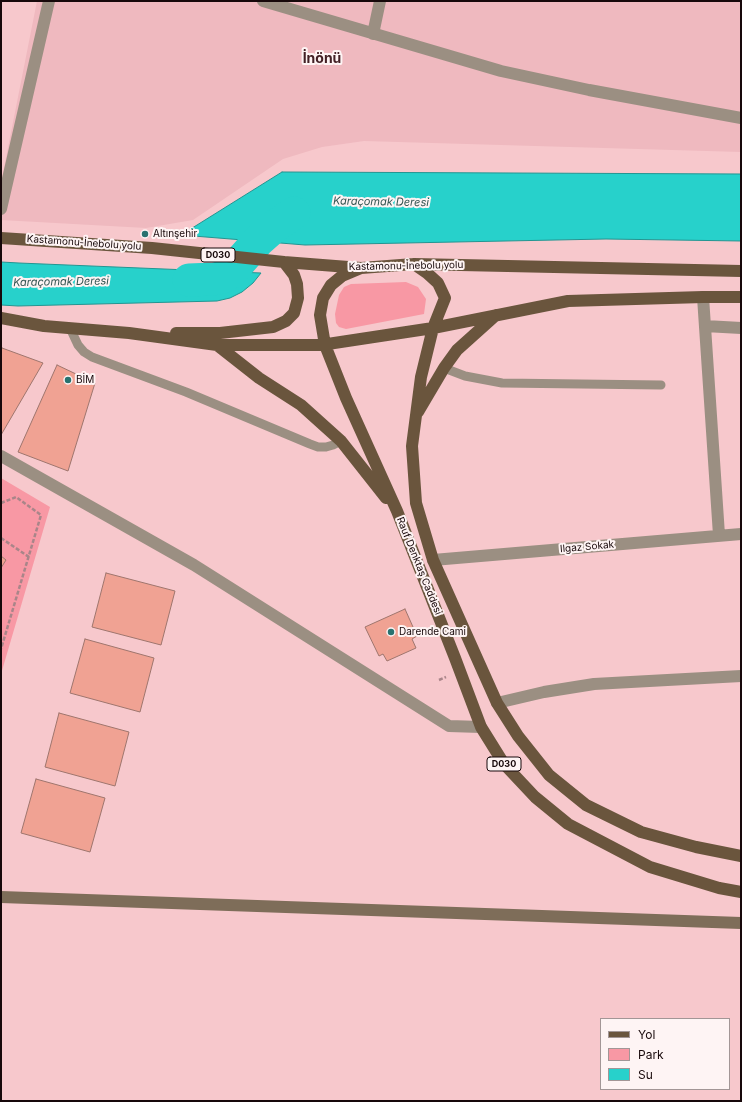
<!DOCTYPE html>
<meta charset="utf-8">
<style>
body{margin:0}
#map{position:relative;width:742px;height:1102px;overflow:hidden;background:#f7c8cc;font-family:Inter,sans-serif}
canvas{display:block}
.frame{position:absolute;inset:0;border:2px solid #17080a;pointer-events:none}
.legend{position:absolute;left:600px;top:1018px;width:130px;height:72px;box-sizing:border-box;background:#fef4f4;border:1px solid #a29696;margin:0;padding:5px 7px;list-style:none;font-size:12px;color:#17080a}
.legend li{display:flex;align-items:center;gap:8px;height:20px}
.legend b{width:20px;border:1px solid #a29696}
</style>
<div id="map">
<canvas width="742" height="1102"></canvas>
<div class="frame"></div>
<ul class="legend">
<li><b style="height:5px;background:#6a553d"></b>Yol</li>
<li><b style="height:11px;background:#f898a4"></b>Park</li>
<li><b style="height:11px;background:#27d1cb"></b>Su</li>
</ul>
</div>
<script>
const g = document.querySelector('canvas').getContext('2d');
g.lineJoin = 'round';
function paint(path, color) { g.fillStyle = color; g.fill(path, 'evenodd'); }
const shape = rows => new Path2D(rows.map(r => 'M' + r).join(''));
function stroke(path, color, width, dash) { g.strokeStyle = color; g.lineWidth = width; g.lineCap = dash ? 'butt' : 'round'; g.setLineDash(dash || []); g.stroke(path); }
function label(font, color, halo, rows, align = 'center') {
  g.font = font + ' Inter,sans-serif'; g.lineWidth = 4; g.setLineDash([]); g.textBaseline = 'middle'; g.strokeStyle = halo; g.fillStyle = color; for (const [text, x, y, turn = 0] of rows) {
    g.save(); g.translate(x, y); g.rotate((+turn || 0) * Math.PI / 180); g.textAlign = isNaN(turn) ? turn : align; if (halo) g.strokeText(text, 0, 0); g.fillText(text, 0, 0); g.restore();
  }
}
const built = shape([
 [37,1,741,1,741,152,364,141,322,147,283,159,193,220,146,228,1,220,1,183]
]);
const green = shape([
 [406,282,418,287,426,299,424,314,346,329,339,327,336,323,335,314,339,295,344,287,351,284],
 [1,478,50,507,1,674,1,568,6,560,1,556]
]);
const water = shape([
 [282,172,741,174,741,241,606,239,305,245,181,235,282,172],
 [1,262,19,263,261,273,253,283,242,292,230,298,217,301,18,306,1,305,1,262]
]);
const river = shape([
 [189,280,214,279,223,277,231,272,258,241,275,226,294,213]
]);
const building = shape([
 [2,348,43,363,1,435,1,351,2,348],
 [57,365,95,383,68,471,18,452,57,365],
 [1,556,6,560,1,568,1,556],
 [106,573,175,591,161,645,92,627,106,573],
 [405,609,417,636,412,639,416,648,387,661,383,654,379,656,365,627,405,609],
 [85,639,154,658,140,712,70,693,85,639],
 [59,713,129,732,115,786,45,767,59,713],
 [36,779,105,798,90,852,21,833,36,779]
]);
const path = shape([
 [1,503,16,497,41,515,1,649],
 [1,538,29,557],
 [439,680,446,677]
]);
const lane = shape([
 [70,328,78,345,84,352,92,357,186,392,310,444,318,447,326,447,333,445,341,441],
 [444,368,465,376,502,383,661,385]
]);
const street = shape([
 [263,1,501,71,589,90,741,118],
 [373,34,380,1],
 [1,209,49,1],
 [703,297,719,535],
 [705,326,741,328],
 [1,456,194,565,449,726,481,727],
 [433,560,741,534],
 [497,703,544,692,594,684,741,676]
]);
const secondary = shape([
 [1,897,741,923]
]);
const primary = shape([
 [1,238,152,248,284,262,361,268,414,264,741,271],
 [414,264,427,273,438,283,445,298,433,328,421,377,412,446,416,503,433,560,497,703,518,736,549,775,586,805,641,832,696,847,741,856],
 [361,268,342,276,331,285,323,298,320,315,325,345,346,398,397,511,455,658,481,727,504,764,535,797,568,824,650,867,719,888,741,892],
 [1,318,44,326,129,333,217,345,321,345,433,328,568,301,703,297,741,297],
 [176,333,220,333,273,327,286,321,294,313,298,298,297,284,294,275,284,262],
 [217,345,259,378,301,405,341,441,386,498],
 [418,412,444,368,457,350,496,315]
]);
const markers = [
 [145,234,4,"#28726f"],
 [68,380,4,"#28726f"],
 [391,632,4,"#28726f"]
];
const shields = [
 [218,255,34],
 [504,764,34]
];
const shieldNames = [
 ["D030",218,255],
 ["D030",504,764]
];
const poiNames = [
 ["Altınşehir",153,234],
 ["BİM",76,380],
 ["Darende Cami",399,632]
];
const streetNames = [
 ["Kastamonu-İnebolu yolu",84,243,4],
 ["Kastamonu-İnebolu yolu",406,266,-1],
 ["Ilgaz Sokak",587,547,-5],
 ["Rauf Denktaş Caddesi",419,566,68]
];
const waterNames = [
 ["Karaçomak Deresi",381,202,1],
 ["Karaçomak Deresi",61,282,-1]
];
const districtNames = [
 ["İnönü",322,59]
];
paint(built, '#efb9bf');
paint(green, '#f898a4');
paint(water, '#27d1cb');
stroke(water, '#229591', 1);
stroke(river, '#27d1cb', 33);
paint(building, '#f0a293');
stroke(building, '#9e756d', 1);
stroke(path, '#a98589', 2.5, [4, 2]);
stroke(lane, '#9b8f82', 9);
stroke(street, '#9b8f82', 12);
stroke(secondary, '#7e6d59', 12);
stroke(primary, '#6a553d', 12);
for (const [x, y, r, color] of markers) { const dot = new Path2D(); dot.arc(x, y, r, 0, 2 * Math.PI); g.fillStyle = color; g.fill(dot); stroke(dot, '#fef4f4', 1.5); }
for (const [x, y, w] of shields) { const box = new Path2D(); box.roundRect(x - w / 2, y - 7, w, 14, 3); g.fillStyle = '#fef4f4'; g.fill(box); stroke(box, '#17080a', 1); }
label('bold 9px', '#17080a', null, shieldNames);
label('10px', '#17080a', '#fef4f4', poiNames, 'left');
label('10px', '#17080a', '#fef4f4', streetNames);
label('italic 11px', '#335351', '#fef4f4', waterNames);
label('bold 14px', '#432025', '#fef4f4', districtNames);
</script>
